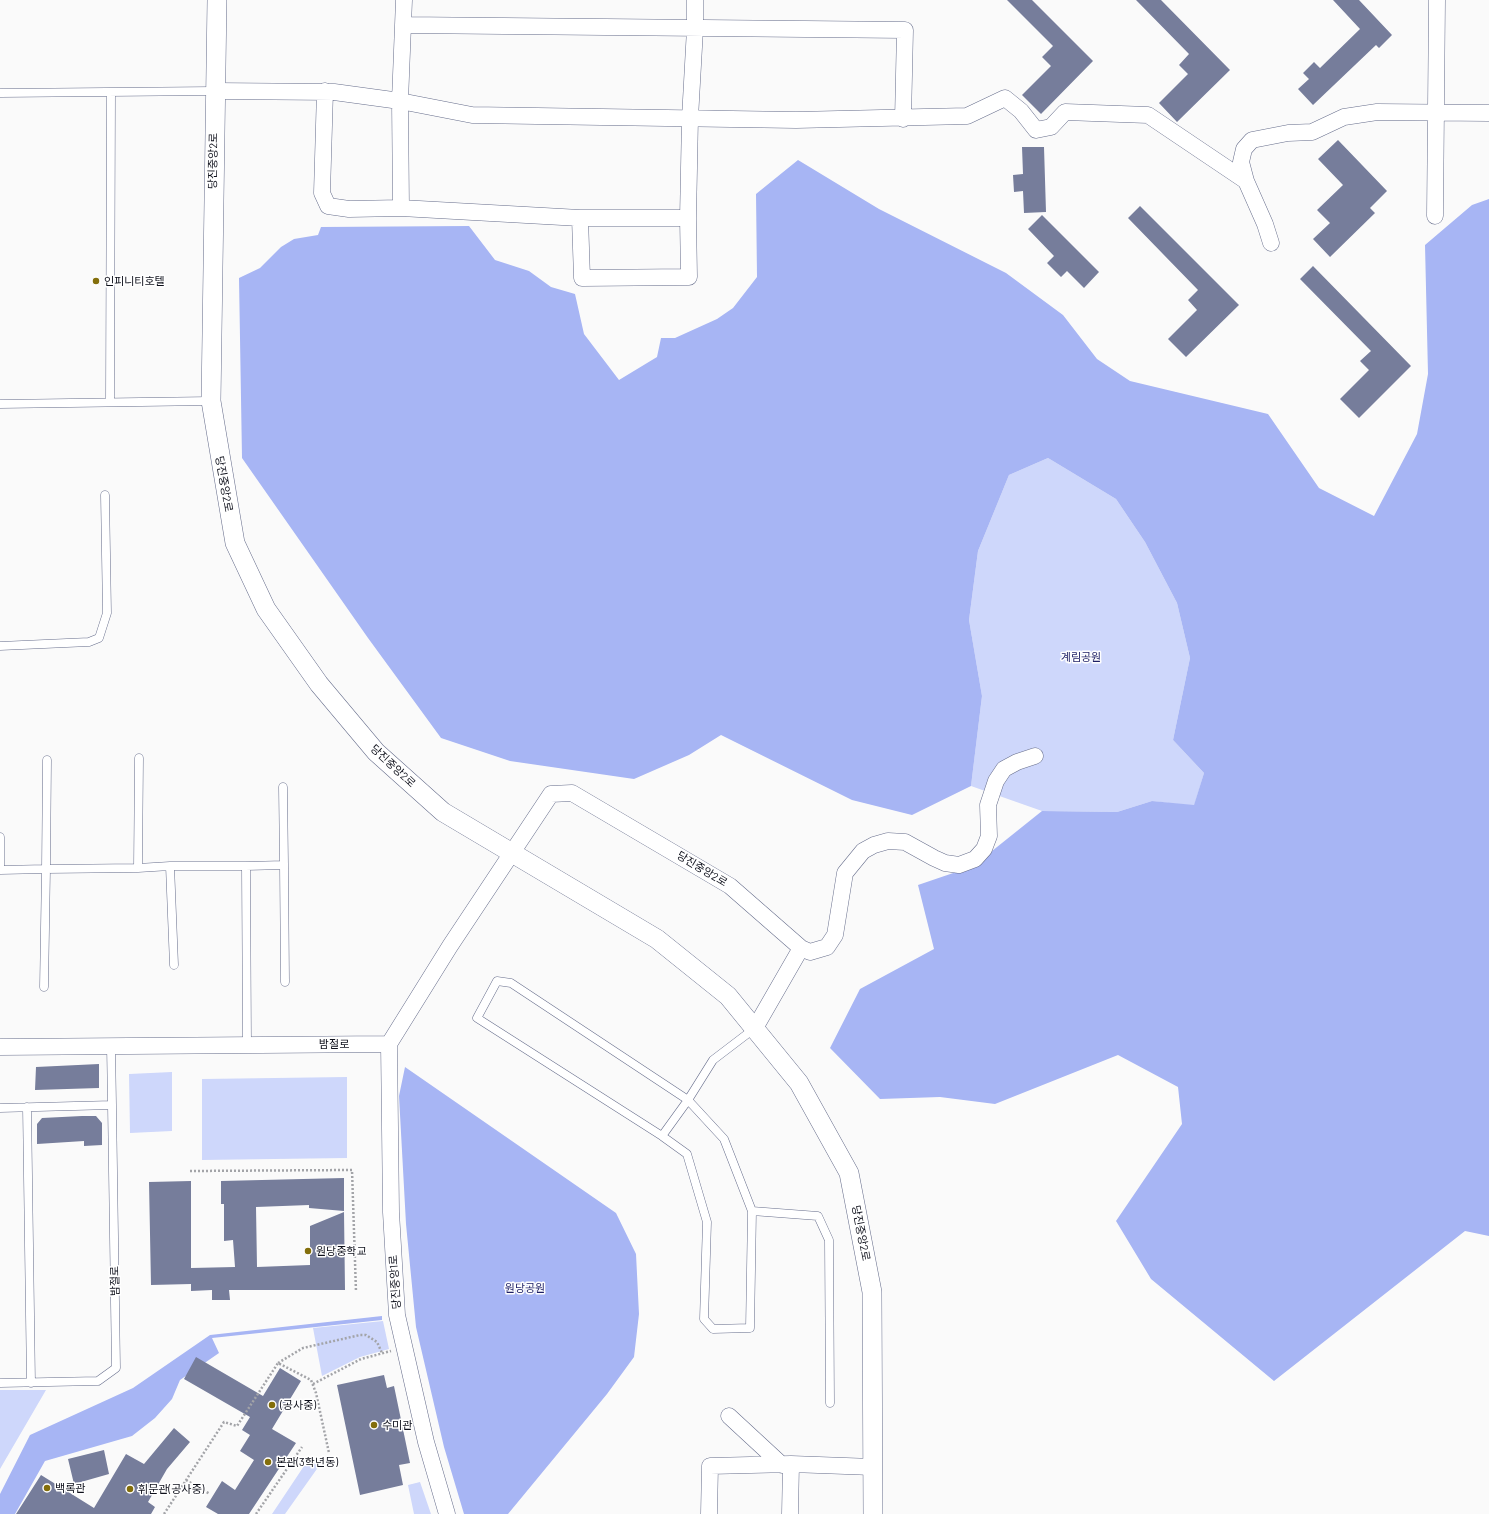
<!DOCTYPE html>
<meta charset="utf-8">
<style>
body{margin:0}
canvas{display:block;background:#fafafa}
</style>
<canvas width="1489" height="1514"></canvas>
<script>
const g = document.querySelector('canvas').getContext('2d');
g.lineJoin = 'round';
function paint(path, color) { g.fillStyle = color; g.fill(path, 'evenodd'); }
const shape = rows => new Path2D(rows.map(r => 'M' + r).join(''));
function stroke(path, color, width, dash) { g.strokeStyle = color; g.lineWidth = width; g.lineCap = dash ? 'butt' : 'round'; g.setLineDash(dash || []); g.stroke(path); }
function label(font, color, halo, rows, align = 'center') {
  g.font = font + ' Barlow,"Noto Sans KR",sans-serif'; g.lineWidth = 3; g.setLineDash([]); g.textBaseline = 'middle'; g.strokeStyle = halo; g.fillStyle = color; for (const [text, x, y, turn = 0] of rows) {
    g.save(); g.translate(x, y); g.rotate((+turn || 0) * Math.PI / 180); g.textAlign = isNaN(turn) ? turn : align; if (halo) g.strokeText(text, 0, 0); g.fillText(text, 0, 0); g.restore();
  }
}
const green = shape([
 [1048,458,1116,499,1145,542,1177,603,1190,658,1173,740,1204,773,1194,806,1152,801,1117,812,1042,811,971,786,982,696,969,620,978,551,1009,475],
 [172,1072,172,1131,130,1133,129,1074],
 [347,1077,347,1158,202,1160,202,1079],
 [383,1321,389,1349,360,1357,322,1376,313,1328],
 [0,1390,46,1390,0,1469],
 [308,1460,319,1466,285,1514,272,1514],
 [420,1482,431,1514,414,1514,408,1485]
]);
const forest = shape([
 [798,160,879,209,1006,273,1063,315,1097,359,1130,381,1268,414,1319,488,1374,516,1417,434,1428,374,1425,245,1472,205,1489,199,1489,1236,1465,1231,1274,1381,1151,1279,1116,1221,1182,1124,1178,1087,1118,1055,995,1104,940,1097,880,1099,830,1048,860,989,934,949,918,885,965,869,992,851,1042,811,1117,812,1152,801,1194,805,1204,773,1173,740,1190,658,1177,603,1145,542,1116,499,1048,458,1009,475,978,551,969,620,982,696,971,786,912,815,852,800,721,735,689,755,634,779,510,761,441,738,368,638,242,458,239,278,260,268,281,247,294,239,318,235,321,227,469,226,495,260,529,271,551,287,575,294,584,334,619,380,657,357,661,338,675,338,717,319,733,308,757,277,756,194],
 [405,1067,616,1213,636,1254,639,1314,634,1357,607,1394,508,1514,464,1514,444,1447,416,1327,406,1224,399,1096],
 [382,1316,382,1320,212,1338,219,1353,180,1380,172,1399,155,1418,132,1436,45,1461,15,1514,0,1514,0,1494,30,1435,133,1388,210,1335]
]);
const building = shape([
 [1007,0,1032,0,1093,61,1041,114,1022,95,1051,66,1042,57,1053,46],
 [1136,0,1161,0,1230,70,1177,122,1159,103,1188,74,1179,65,1189,54],
 [1333,0,1359,0,1392,35,1379,48,1376,45,1313,105,1298,89,1309,79,1303,73,1314,62,1320,68,1360,29],
 [1338,140,1387,191,1370,208,1375,213,1330,257,1313,239,1330,223,1317,210,1343,185,1318,159],
 [1022,147,1044,147,1046,212,1024,213,1023,191,1014,192,1013,175,1023,174],
 [1140,206,1239,305,1186,357,1168,339,1197,310,1188,300,1198,290,1128,218],
 [1042,215,1099,272,1084,288,1067,271,1061,277,1047,263,1054,256,1028,229],
 [1313,266,1411,366,1359,418,1340,399,1369,370,1360,361,1371,351,1300,279],
 [99,1064,99,1088,35,1090,36,1067],
 [82,1116,96,1116,102,1123,102,1145,84,1146,84,1141,37,1144,37,1124,42,1118],
 [344,1178,344,1211,309,1208,309,1205,256,1207,257,1267,310,1265,310,1226,344,1212,345,1290,229,1290,230,1300,212,1300,212,1290,191,1291,191,1284,151,1285,149,1182,191,1181,191,1268,235,1267,233,1240,224,1241,224,1204,221,1204,221,1181],
 [196,1357,263,1396,280,1368,301,1381,272,1429,296,1443,249,1514,218,1514,206,1507,222,1481,235,1490,254,1460,240,1451,250,1435,242,1430,250,1417,184,1379],
 [384,1375,387,1388,394,1386,410,1463,399,1465,403,1485,360,1495,337,1385],
 [174,1428,190,1442,167,1469,148,1502,155,1507,151,1514,16,1514,41,1475,94,1508,126,1454,144,1464],
 [104,1450,109,1474,74,1484,68,1459]
]);
const path = shape([
 [190,1171,352,1170,356,1292],
 [278,1363,303,1348,360,1335,366,1335,377,1342,382,1353],
 [313,1384,361,1359,391,1351],
 [186,1480,210,1494],
 [164,1514,224,1422,237,1426,278,1363,311,1380,316,1393,329,1453],
 [256,1514,302,1447]
]);
const service = shape([
 [0,93,214,91],
 [110,402,111,92],
 [0,404,211,401],
 [0,646,89,642,99,638,107,613,105,495],
 [139,758,138,868,170,866],
 [47,760,46,869,138,868],
 [0,837,0,870],
 [284,865,285,982],
 [0,870,46,869,44,987],
 [174,965,170,866,246,866],
 [247,1045,246,866,284,865,283,787],
 [111,1046,112,1105],
 [27,1107,31,1383],
 [0,1108,112,1105,116,1368,98,1381,0,1383],
 [662,1136,687,1154,707,1222,704,1319,713,1329,750,1328,752,1211,724,1139,688,1100,662,1136,477,1018,497,981,511,983,688,1100,713,1060,755,1028],
 [752,1211,818,1216,829,1240,830,1403]
]);
const minor = shape([
 [404,25,905,30,903,119],
 [214,91,334,92,400,101,472,115,796,120,967,116,1005,98,1021,111,1036,130,1051,127,1065,112,1148,115,1246,181],
 [325,91,322,193,328,206,349,209,401,208,580,218,688,218,690,118,695,29,695,0],
 [401,208,400,101,404,0],
 [1435,216,1437,0],
 [580,218,582,278,689,277,688,218],
 [1271,243,1265,224,1246,181,1241,162,1244,149,1252,140,1288,133,1312,132,1344,117,1377,112,1489,113],
 [801,948,810,952,827,947,835,935,845,873,863,851,874,845,888,841,905,842,934,858,945,863,959,865,975,859,984,849,989,836,988,805,996,781,1004,769,1017,762,1035,756],
 [389,1044,450,946,551,794,572,793,730,886,801,948,755,1028],
 [389,1044,391,1212,397,1315,426,1442,447,1514],
 [0,1047,389,1044],
 [729,1416,782,1465],
 [709,1514,710,1466,791,1464,873,1467],
 [790,1514,791,1464]
]);
const tertiary = shape([
 [217,0,211,401,235,543,266,609,319,684,376,752,443,812,657,939,728,996,799,1083,849,1173,872,1292,873,1514]
]);
const markers = [
 [96,281,4,"#836e0b"],
 [308,1251,4,"#836e0b"],
 [272,1405,4,"#836e0b"],
 [374,1425,4,"#836e0b"],
 [268,1462,4,"#836e0b"],
 [47,1488,4,"#836e0b"],
 [130,1489,4,"#836e0b"]
];
const streetNames = [
 ["당진중앙2로",213,161,-89],
 ["당진중앙2로",224,484,80],
 ["당진중앙2로",393,766,43],
 ["당진중앙2로",702,869,31],
 ["밤절로",334,1044],
 ["당진중앙2로",861,1233,79],
 ["밤절로",115,1281,-91],
 ["당진중앙1로",395,1282,-94]
];
const poiNames = [
 ["인피니티호텔",104,281],
 ["원당중학교",316,1251],
 ["(공사중)",280,1405],
 ["수미관",382,1425],
 ["본관(3학년동)",276,1462],
 ["백록관",55,1488],
 ["휘문관(공사중)",138,1489]
];
const parkNames = [
 ["계림공원",1081,657],
 ["원당공원",525,1288]
];
paint(green, '#ced7fb');
paint(forest, '#a7b5f4');
paint(building, '#767d9b');
stroke(service, '#676e8c', 9);
stroke(minor, '#676e8c', 17);
stroke(tertiary, '#676e8c', 20);
stroke(path, '#a3a4a8', 2.5, [2, 2]);
stroke(service, '#fff', 8);
stroke(minor, '#fff', 16);
stroke(tertiary, '#fff', 19);
for (const [x, y, r, color] of markers) { const dot = new Path2D(); dot.arc(x, y, r, 0, 2 * Math.PI); g.fillStyle = color; g.fill(dot); stroke(dot, '#fff', 1.5); }
label('11px', '#0d0f1a', '#fff', streetNames);
label('11px', '#0d0f1a', '#fff', poiNames, 'left');
label('11px', '#1d1f65', '#fff', parkNames);
</script>
